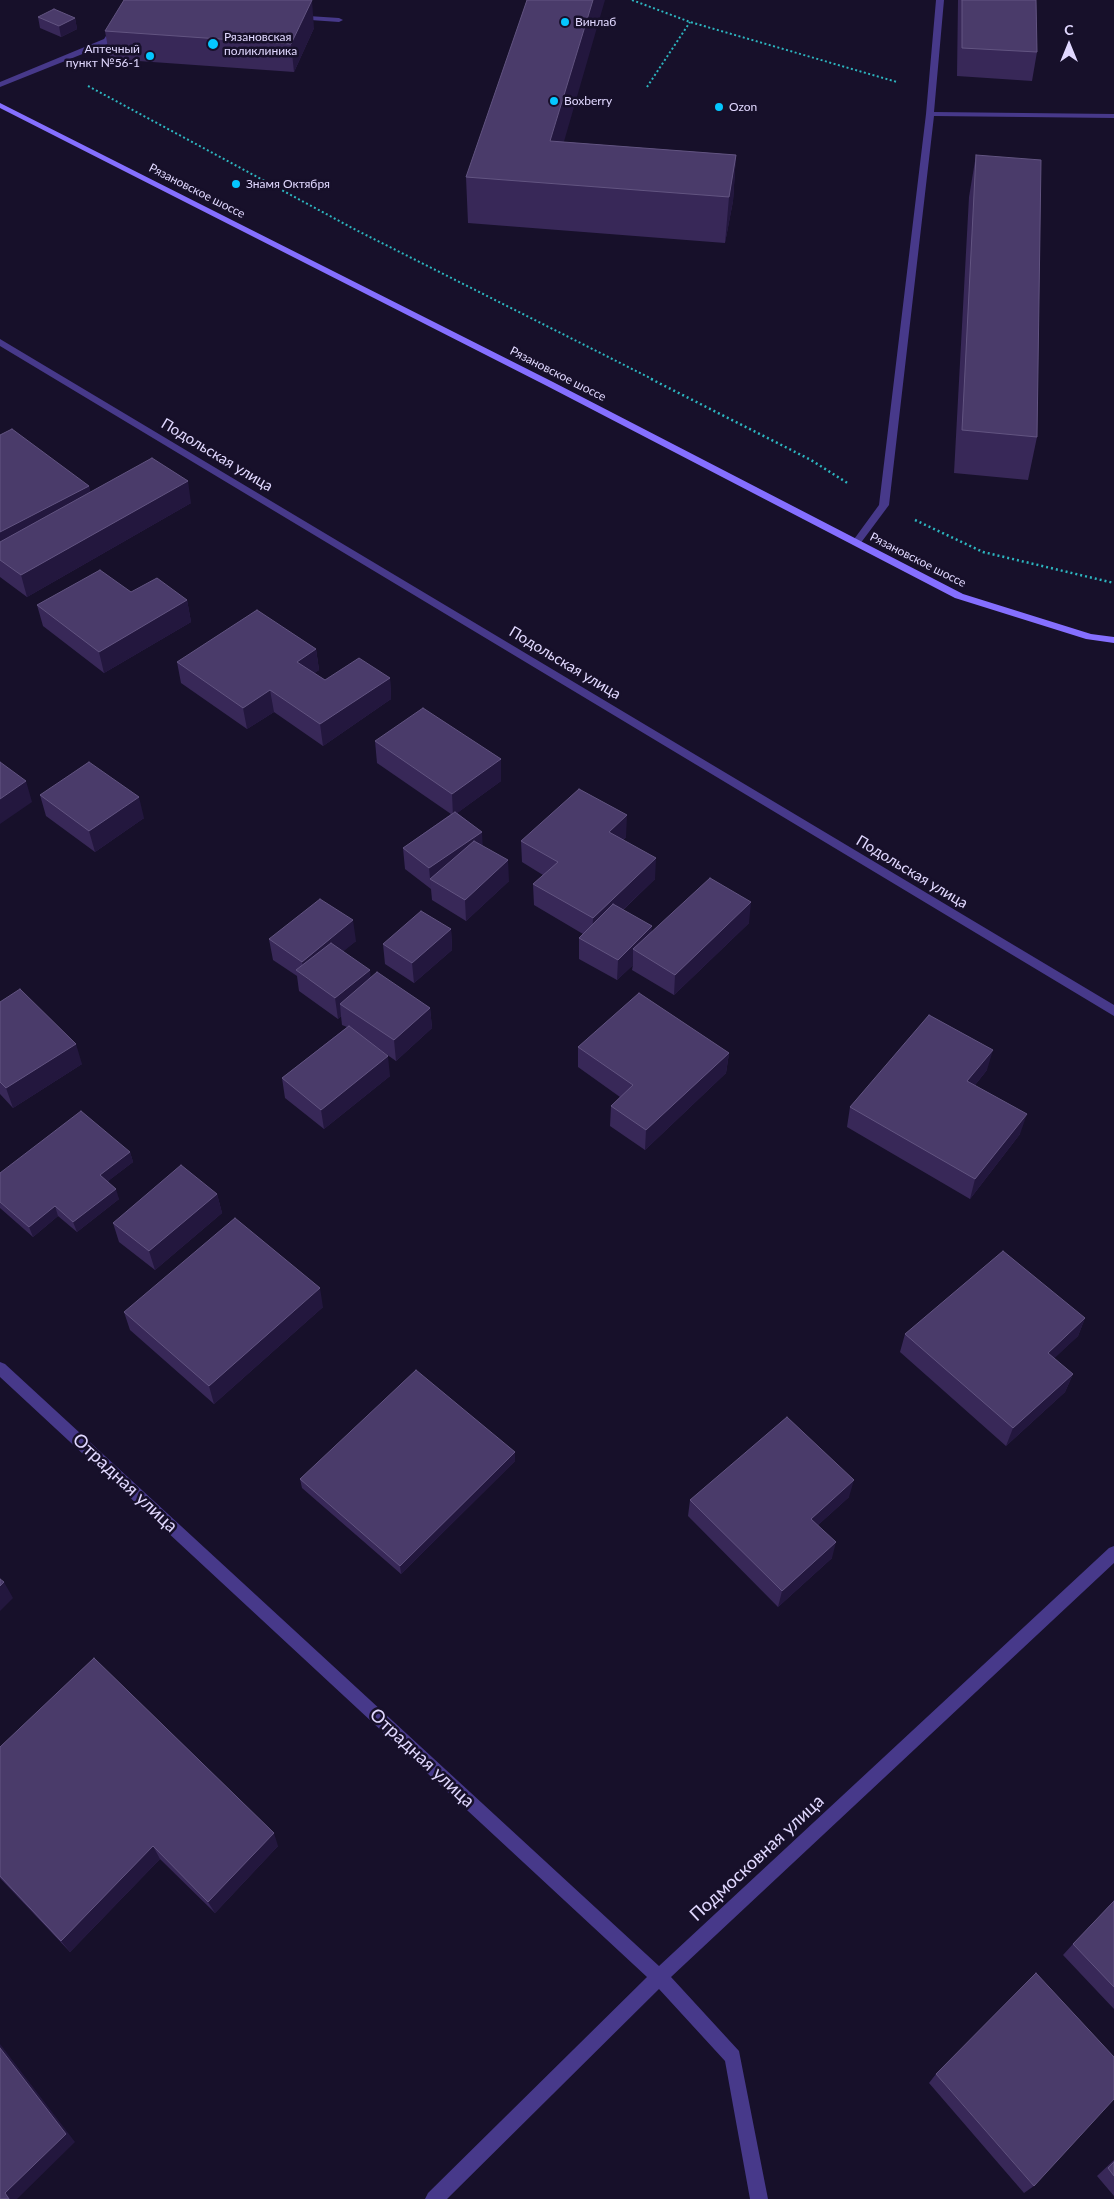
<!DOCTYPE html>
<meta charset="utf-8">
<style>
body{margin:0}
#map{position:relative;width:1114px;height:2199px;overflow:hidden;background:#17102a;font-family:Lato,sans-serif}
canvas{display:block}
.north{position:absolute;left:1044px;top:20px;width:50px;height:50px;-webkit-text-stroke:4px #17102a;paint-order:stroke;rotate:0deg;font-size:14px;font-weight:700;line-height:20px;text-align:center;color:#e1d8ff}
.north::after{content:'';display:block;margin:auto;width:18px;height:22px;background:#e1d8ff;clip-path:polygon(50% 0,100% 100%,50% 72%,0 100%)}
</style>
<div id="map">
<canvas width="1114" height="2199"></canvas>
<div class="north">С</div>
</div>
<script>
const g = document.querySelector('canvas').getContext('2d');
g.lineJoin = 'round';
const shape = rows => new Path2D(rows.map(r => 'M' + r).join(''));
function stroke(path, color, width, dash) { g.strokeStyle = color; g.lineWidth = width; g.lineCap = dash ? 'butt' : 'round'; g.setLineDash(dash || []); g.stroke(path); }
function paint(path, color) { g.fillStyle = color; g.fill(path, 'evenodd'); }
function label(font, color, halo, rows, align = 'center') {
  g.font = font + ' Lato,sans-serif'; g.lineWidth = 5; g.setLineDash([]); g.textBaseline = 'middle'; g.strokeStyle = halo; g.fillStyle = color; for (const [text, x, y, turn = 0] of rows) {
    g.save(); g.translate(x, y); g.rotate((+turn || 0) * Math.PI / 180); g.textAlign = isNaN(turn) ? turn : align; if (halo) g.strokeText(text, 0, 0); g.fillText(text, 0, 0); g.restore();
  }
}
const pathFar1 = shape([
 [632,0,690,22,897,82],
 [88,86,356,230,654,380],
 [647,87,690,22]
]);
const path = shape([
 [651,379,811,460,849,484],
 [915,520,983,552,1114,583]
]);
const lane = shape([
 [936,0,944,0,934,112,1114,114,1114,118,934,116,889,505,860,544,857,545,852,542,879,505,926,114,936,0],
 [293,15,339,18,343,20,339,22,296,19,292,17,293,15],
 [113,25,120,27,110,43,0,87,0,82,104,39,113,25]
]);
const street = shape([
 [0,339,1114,1005,1114,1016,0,346,0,339],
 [0,1362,5,1364,659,1966,1109,1548,1114,1546,1114,1563,671,1977,739,2051,768,2199,750,2199,725,2061,659,1989,447,2199,425,2199,428,2193,647,1977,0,1377,0,1362]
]);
const secondary = shape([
 [0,103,553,382,963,594,1091,634,1114,637,1114,643,1086,639,955,598,547,386,0,108,0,103]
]);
const wall = shape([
 [958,0,1036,0,1037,52,1032,81,957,76],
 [38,17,75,18,77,29,61,37,40,28],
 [314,28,294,72,110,59,105,31],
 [564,142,736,155,733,201,725,243,468,223,466,177],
 [976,155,1037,437,1028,480,954,473,969,197],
 [0,435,89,486,90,492,191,503,27,597,0,577],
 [131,592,187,600,191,622,104,673,43,626,37,605],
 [316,649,319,670,314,673,325,680,390,678,391,699,323,746,274,712,247,729,181,683,177,662],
 [375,741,501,781,457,813,482,832,482,846,509,881,466,921,432,900,431,889,405,869,403,848,451,814,377,763],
 [40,795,144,818,95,852,46,816],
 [626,837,623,840,655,879,623,910,651,932,749,923,674,995,632,970,633,965,617,980,579,959,579,938,583,934,534,905,533,884,543,875,522,862,521,841],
 [451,929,452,950,414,983,385,964,383,944],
 [269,939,356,941,343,951,371,978,430,1008,432,1028,396,1061,376,1047,390,1076,324,1129,285,1098,282,1078,347,1027,342,1025,341,1016,338,1019,299,991,297,976,273,960],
 [0,1002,82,1064,13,1108,0,1094],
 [578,1047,729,1053,726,1073,645,1150,610,1126,611,1106,620,1097,578,1067],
 [987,1070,975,1085,1020,1134,970,1199,847,1127,850,1107],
 [130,1152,133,1162,108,1181,119,1199,77,1232,58,1216,33,1237,0,1208,0,1173],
 [217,1194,222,1213,155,1270,119,1242,113,1223],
 [323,1307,214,1404,130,1330,124,1312],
 [1085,1318,1078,1336,1054,1358,1073,1374,1065,1392,1006,1446,900,1352,905,1334],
 [515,1452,515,1461,401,1574,302,1488,300,1479],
 [849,1497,818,1525,832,1558,778,1607,688,1516,690,1500],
 [0,1747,278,1846,215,1913,160,1859,70,1952,0,1878],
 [1114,1901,1114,2009,1063,1955,1073,1944],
 [936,2074,1034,2186,1024,2193,929,2083],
 [1114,2160,1114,2196,1097,2176]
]);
const shadedWall = shape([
 [312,0,314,28,294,72,291,44],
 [593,0,605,0,552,183,550,141],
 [75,18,77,29,61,37,59,26],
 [736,155,733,201,725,243,729,197],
 [188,481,191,503,27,597,21,575],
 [89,486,94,507,0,557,0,532],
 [187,600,191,622,104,673,99,652],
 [316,649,319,670,300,683,297,662],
 [390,678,391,699,323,746,320,724],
 [270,690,274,712,247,729,243,708],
 [501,759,501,781,453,816,452,794],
 [26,781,32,802,0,824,0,799],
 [139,797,144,818,95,852,89,831],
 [627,815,626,837,608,854,609,832],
 [482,832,483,853,430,879,431,889,429,868],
 [656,858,655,879,592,939,593,918],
 [508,860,509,881,466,921,465,900],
 [751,902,749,923,674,995,675,975],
 [353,920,356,941,309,980,304,976,302,962],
 [652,926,651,947,633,949,633,965,617,980,618,960],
 [451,929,452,950,414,983,412,963],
 [370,970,372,991,340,1004,341,1016,338,1019,335,998],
 [430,1008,432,1028,396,1061,394,1040],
 [76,1044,82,1064,13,1108,6,1088],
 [993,1050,987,1070,962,1101,967,1081],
 [729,1053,726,1073,645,1150,646,1130],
 [388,1056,390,1076,324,1129,321,1110],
 [1027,1114,1020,1134,970,1199,975,1179],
 [130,1152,133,1162,103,1185,100,1175],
 [116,1189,119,1199,77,1232,73,1222],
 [217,1194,222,1213,155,1270,149,1251],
 [55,1206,58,1216,33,1237,29,1227],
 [320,1288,323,1307,214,1404,209,1386],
 [1085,1318,1078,1336,1041,1371,1048,1353],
 [1073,1374,1065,1392,1006,1446,1013,1428],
 [515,1452,515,1461,401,1574,400,1566],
 [854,1480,849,1497,807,1535,811,1519],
 [836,1542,832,1558,778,1607,782,1591],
 [4,1582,13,1598,0,1611,0,1586],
 [274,1833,278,1846,215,1913,208,1902],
 [153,1846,160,1859,70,1952,61,1941],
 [0,2044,75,2142,17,2199,9,2199,5,2193]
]);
const building = shape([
 [124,0,312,0,291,44,105,31,124,0],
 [527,0,593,0,550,141,736,155,729,197,466,177,527,0],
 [962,0,1036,0,1037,52,962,48,962,0],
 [54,9,75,18,59,26,38,17,54,9],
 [976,155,1041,160,1037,437,962,430,976,155],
 [12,429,89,486,0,532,0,435,12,429],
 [152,458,188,481,21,575,0,560,0,542,152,458],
 [100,570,131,592,157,578,187,600,99,652,37,605,100,570],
 [257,610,316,649,297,662,325,680,359,658,390,678,320,724,270,690,243,708,177,662,257,610],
 [423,708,501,759,452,794,375,741,423,708],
 [0,762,26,781,0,799,0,762],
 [89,762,139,797,89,831,40,795,89,762],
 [579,789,627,815,609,832,656,858,593,918,533,884,558,862,521,841,579,789],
 [455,812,482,832,429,868,403,848,455,812],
 [474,841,508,860,465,900,430,879,474,841],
 [710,878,751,902,675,975,633,949,710,878],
 [320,899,353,920,302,962,269,939,320,899],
 [613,904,652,926,618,960,579,938,613,904],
 [421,911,451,929,412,963,383,944,421,911],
 [331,943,370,970,335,998,296,970,331,943],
 [377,972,430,1008,394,1040,340,1004,377,972],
 [20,989,76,1044,6,1088,0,1082,0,1002,20,989],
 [639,993,729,1053,646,1130,611,1106,633,1085,578,1047,639,993],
 [929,1015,993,1050,967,1081,1027,1114,975,1179,850,1107,929,1015],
 [349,1026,388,1056,321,1110,282,1078,349,1026],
 [81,1111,130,1152,100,1175,116,1189,73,1222,55,1206,29,1227,0,1202,0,1173,81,1111],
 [181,1165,217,1194,149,1251,113,1223,181,1165],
 [235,1218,320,1288,209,1386,124,1312,235,1218],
 [1003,1251,1085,1318,1048,1353,1073,1374,1013,1428,905,1334,1003,1251],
 [416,1370,515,1452,400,1566,300,1479,416,1370],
 [787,1417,854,1480,811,1519,836,1542,782,1591,690,1500,787,1417],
 [0,1579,4,1582,0,1586,0,1579],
 [94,1658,274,1833,208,1902,153,1846,61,1941,0,1876,0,1747,94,1658],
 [1114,1901,1114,1987,1073,1944,1114,1901],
 [1036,1973,1114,2057,1114,2099,1034,2186,936,2074,1036,1973],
 [0,2048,66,2134,5,2193,9,2199,0,2199,0,2048],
 [1114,2162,1114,2176,1108,2168,1114,2162]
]);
const markers = [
 [565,22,5,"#04c7ff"],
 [213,44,6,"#04c7ff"],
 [150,56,5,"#04c7ff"],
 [554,101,5,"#04c7ff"],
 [719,107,5,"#04c7ff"],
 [236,184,5,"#04c7ff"]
];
const farPoinames = [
 ["Винлаб",575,22],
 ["Рязановская",224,37],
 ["поликлиника",224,51],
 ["Аптечный",140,49,"right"],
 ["пункт №56-1",140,63,"right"],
 ["Boxberry",564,101],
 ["Ozon",729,107],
 ["Знамя Октября",246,184]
];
const farStreetnames = [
 ["Рязановское шоссе",197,191,27],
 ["Рязановское шоссе",558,374,27],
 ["Рязановское шоссе",918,560,27]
];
const streetNames = [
 ["Подольская улица",217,455,31],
 ["Подольская улица",565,663,31],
 ["Подольская улица",912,872,31]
];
const nearStreetnames = [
 ["Отрадная улица",125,1483,43],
 ["Отрадная улица",422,1758,43],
 ["Подмосковная улица",757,1858,-43]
];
stroke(pathFar1, '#2db5bf', 2, [2, 2.5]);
stroke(path, '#2db5bf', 2.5, [2, 3]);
paint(lane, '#47398a');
paint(street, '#47398a');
paint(secondary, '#856fff');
paint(wall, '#382858');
paint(shadedWall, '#23173e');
paint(building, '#4a3b6a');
stroke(building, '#625481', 1);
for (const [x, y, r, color] of markers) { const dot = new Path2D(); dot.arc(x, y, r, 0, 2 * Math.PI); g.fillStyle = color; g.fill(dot); stroke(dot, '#17102a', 2); }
label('12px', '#e1d8ff', '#17102a', farPoinames, 'left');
label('12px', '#e1d8ff', '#17102a', farStreetnames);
label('15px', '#e1d8ff', '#17102a', streetNames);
label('18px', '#e1d8ff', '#17102a', nearStreetnames);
</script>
